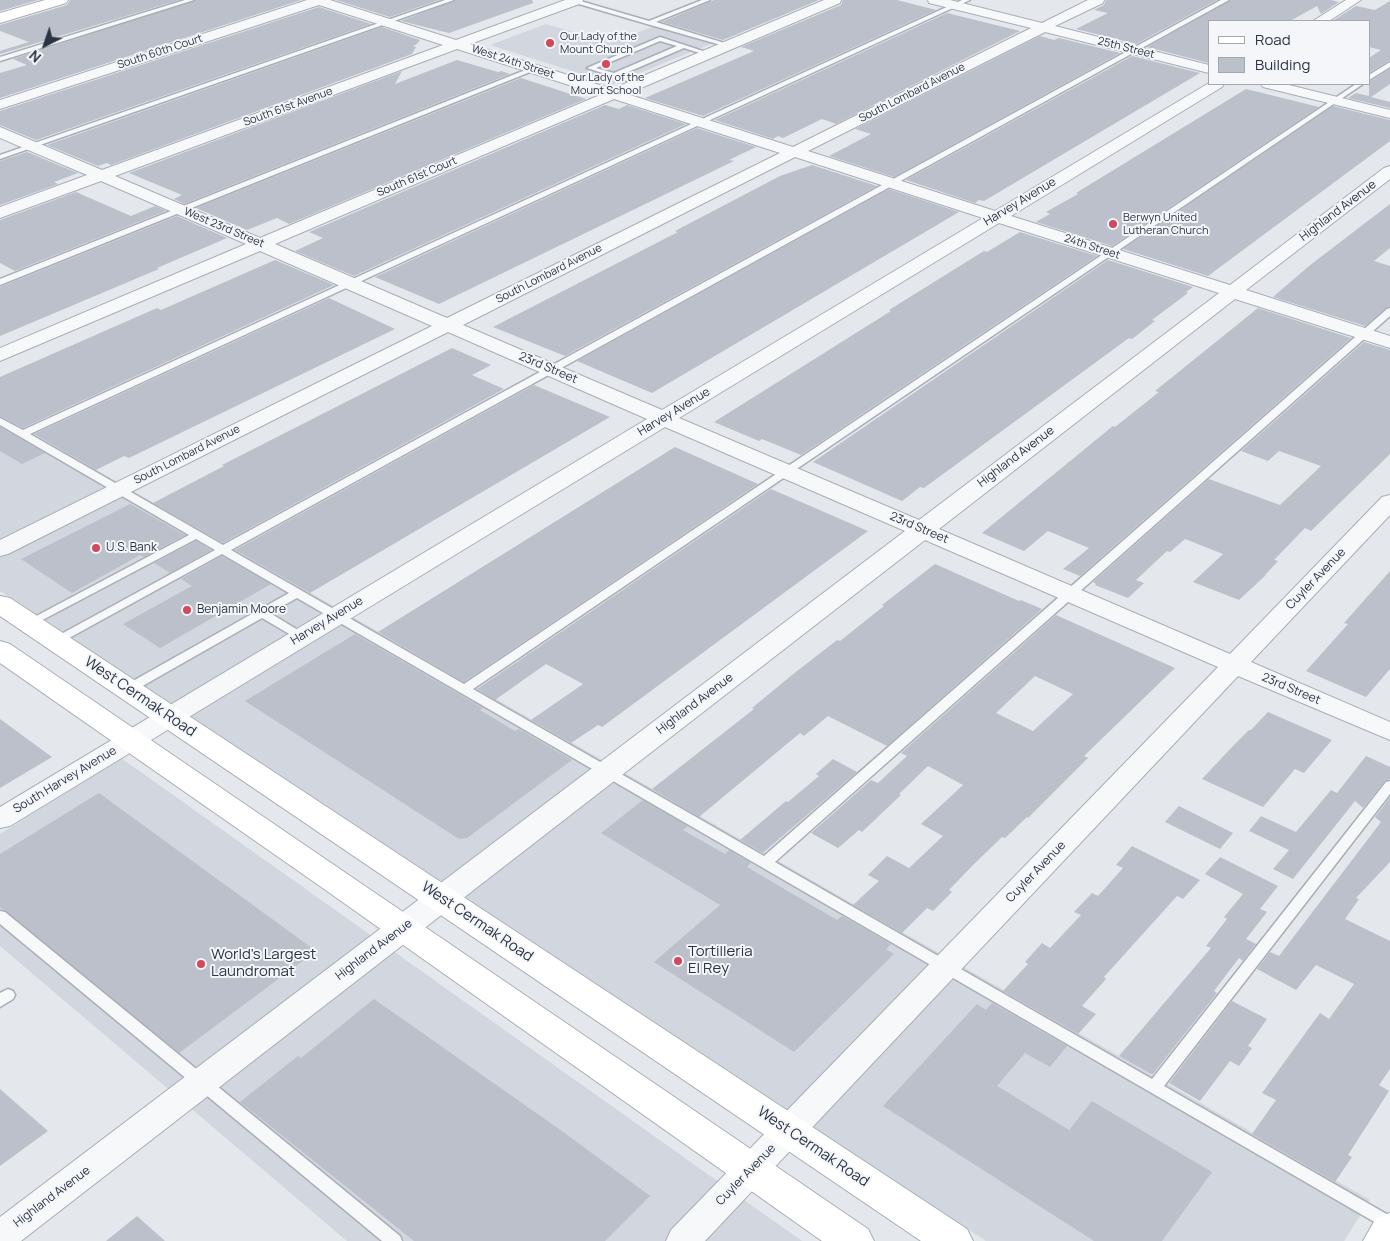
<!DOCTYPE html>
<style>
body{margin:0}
#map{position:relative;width:1390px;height:1241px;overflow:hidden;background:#e4e7ec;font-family:Manrope,sans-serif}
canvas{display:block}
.legend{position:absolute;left:1208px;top:20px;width:162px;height:65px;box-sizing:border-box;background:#f4f6f9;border:1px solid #a4a8b1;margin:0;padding:6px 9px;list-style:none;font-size:15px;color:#2b3445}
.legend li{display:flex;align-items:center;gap:10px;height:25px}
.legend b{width:25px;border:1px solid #a4a8b1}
.north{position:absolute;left:20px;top:20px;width:50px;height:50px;-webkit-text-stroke:4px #f4f6f9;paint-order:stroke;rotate:221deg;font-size:14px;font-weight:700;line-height:20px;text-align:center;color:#2b3445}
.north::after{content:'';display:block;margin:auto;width:18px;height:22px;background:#2b3445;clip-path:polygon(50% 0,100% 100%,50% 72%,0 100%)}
</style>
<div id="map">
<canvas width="1390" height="1241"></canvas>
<ul class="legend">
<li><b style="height:6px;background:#fff"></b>Road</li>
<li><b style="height:14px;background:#bbc0ca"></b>Building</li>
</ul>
<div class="north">N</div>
</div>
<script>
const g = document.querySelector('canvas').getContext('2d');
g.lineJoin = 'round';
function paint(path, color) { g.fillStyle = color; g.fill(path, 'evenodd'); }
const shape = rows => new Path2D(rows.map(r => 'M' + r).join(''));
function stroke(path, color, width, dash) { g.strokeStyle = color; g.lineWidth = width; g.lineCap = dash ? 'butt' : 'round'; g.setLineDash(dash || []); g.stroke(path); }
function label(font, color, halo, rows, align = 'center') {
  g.font = font + ' Manrope,sans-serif'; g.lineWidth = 4; g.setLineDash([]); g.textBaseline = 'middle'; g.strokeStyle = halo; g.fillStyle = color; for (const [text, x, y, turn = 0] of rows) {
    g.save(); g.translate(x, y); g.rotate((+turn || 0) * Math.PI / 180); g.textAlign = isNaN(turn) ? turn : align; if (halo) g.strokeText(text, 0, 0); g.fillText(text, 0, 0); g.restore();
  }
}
const built = shape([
 [546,24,610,43,655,26,713,43,613,84,490,45],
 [0,415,1370,1200,1344,1241,986,1241,0,591],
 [121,758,802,1241,347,1241,0,946,0,834]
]);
const building = shape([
 [0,0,38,0,0,11],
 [70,0,179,0,0,54,0,51,29,42,0,31,0,25,67,5],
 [196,0,301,0,0,98,0,73,27,65,13,59],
 [336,0,439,0,390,17],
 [456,0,532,0,533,3,449,33,401,21],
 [714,0,819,0,723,40,662,22],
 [843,0,897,0,936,10,703,116,645,98,754,51,741,47,841,5],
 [1106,0,1217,0,1136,44,1076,29,1108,13,1094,10,1104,5],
 [1231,0,1331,0,1339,2,1321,14,1317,6,1290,21,1209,21,1209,63,1147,47],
 [1390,1,1390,60,1369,73,1369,58,1381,50,1369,47,1369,21,1332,21,1356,6,1375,10],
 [319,7,371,24,36,140,0,125,0,111],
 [947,13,1020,31,836,124,822,119,783,138,778,136,773,139,715,120],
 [382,27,420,40,417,44,413,46,416,47,412,54,111,165,107,163,98,166,47,145],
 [1040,36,1054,40,1059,38,1120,53,894,177,829,156,871,134,855,129],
 [1132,56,1200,73,984,201,979,200,975,203,906,180],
 [457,60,498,72,501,71,510,74,184,204,174,199,182,195,129,173,402,71,395,84],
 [1390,69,1390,84,1371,97,1390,102,1390,108,1348,98,1356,93,1369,96,1369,82],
 [521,78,586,99,289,224,277,218,247,230,196,208],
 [1246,89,1319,107,1112,246,1036,222,1050,214,1046,212,1078,194,1076,193],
 [605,105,619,109,627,105,686,124,354,276,295,251,323,238,309,232],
 [1333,106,1390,120,1390,141,1208,276,1123,249],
 [697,128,756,147,729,160,734,161,439,304,375,277],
 [27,152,78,173,54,182,58,184,0,205,0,161],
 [812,165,877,186,565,356,493,327,678,232,675,231,780,176],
 [889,189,959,212,652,393,577,361],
 [76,192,131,216,155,206,166,211,15,271,0,263,0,220],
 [1390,204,1390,248,1374,261,1390,266,1390,306,1386,308,1365,326,1273,297,1309,266],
 [177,216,227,238,157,268,159,269,0,336,0,287],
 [1020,232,1097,256,801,455,762,439,759,441,714,422,891,311,889,310,984,251,987,252],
 [275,260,334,285,23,428,0,416,0,377,157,308,161,310],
 [1108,260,1193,287,1186,292,1188,293,1152,320,1155,321,1132,339,1129,338,924,488,920,487,902,501,813,462],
 [329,298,395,329,129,458,124,456,96,470,34,434],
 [1258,308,1351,338,1080,576,1063,569,1089,548,1048,531,1024,551,982,533,1113,426,1115,427,1159,392,1155,391],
 [1364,342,1390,350,1390,454,1311,531,1305,528,1274,560,1278,561,1265,575,1266,575,1239,600,1193,582,1223,554,1185,539,1170,552,1167,551,1136,580,1144,583,1128,598,1095,585,1096,584,1093,582,1209,479,1280,505,1321,466,1279,451,1268,461,1241,451],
 [452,348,491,365,472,375,504,389,223,543,153,503,224,466,222,465],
 [534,385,610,417,310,593,235,550],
 [0,427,45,453,22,464,0,451],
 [675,447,758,484,464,682,378,632],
 [771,489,868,531,602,727,598,725,571,743,531,720,583,684,546,664,495,700,477,689],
 [130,504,185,535,144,557,140,555,72,593,21,559],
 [196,541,211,550,170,573,154,563],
 [222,556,271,584,160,648,123,624,192,586,181,579],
 [935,564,1019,601,1021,600,1042,609,887,746,828,716,804,736,800,733,699,817,652,789,754,709,752,708,792,675,837,640,840,641,884,606,882,605],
 [1390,571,1390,669,1366,697,1306,671,1348,624,1344,623],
 [1056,615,1175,668,1084,756,1088,758,1028,818,1027,817,1005,838,1002,837,973,865,949,890,952,892,933,911,927,908,902,933,853,905,879,881,868,875,887,856,909,868,943,836,921,824,963,785,928,766,899,794,901,795,862,832,859,830,838,848,811,833,871,780,878,783,907,756,901,753],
 [1035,676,1073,694,1033,731,996,713],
 [355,634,483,708,480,710,515,731,519,729,572,760,467,838,459,839,245,701],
 [1268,712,1332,740,1304,773,1295,769,1263,807,1202,779,1232,747,1249,730,1251,730],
 [0,719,52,757,0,788],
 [1366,756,1390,767,1390,779,1385,781,1363,808,1355,801,1293,879,1273,869,1289,850,1249,831,1261,816,1296,832,1331,790,1337,793],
 [833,759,857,772,763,853,740,840,786,801,788,802,819,776,816,774],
 [99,793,316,951,179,1053,0,907,0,854],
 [1390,797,1390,862,1356,898,1359,899,1345,919,1390,941,1390,1069,1379,1085,1389,1091,1348,1155,1352,1157,1335,1182,1252,1134,1276,1100,1262,1093,1320,1013,1329,1019,1354,984,1316,965,1296,990,1257,969,1270,952,1279,956,1381,822,1375,817],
 [643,800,688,826,683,830,725,854,729,850,751,863,747,867,837,920,842,916,891,944,886,949,894,954,794,1052,654,962,720,905,601,833],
 [1179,806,1233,833,1220,849,1165,822],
 [1132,846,1200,880,1183,899,1177,896,1104,977,1106,979,1082,1006,1096,1014,1078,1034,1003,991,1028,964,1025,962,1042,943,1050,948,1081,915,1074,912,1092,893,1098,896,1123,868,1116,865],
 [1220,857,1278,886,1260,909,1267,912,1246,939,1256,944,1243,961,1239,958,1214,991,1217,993,1153,1074,1151,1074,1119,1056,1211,948,1206,946,1227,919,1224,917,1243,894,1205,874],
 [374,999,566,1134,650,1196,605,1241,414,1241,240,1102,298,1056,301,1058],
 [1232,1001,1267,1019,1248,1046,1252,1048,1239,1066,1230,1061,1200,1101,1169,1083],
 [992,1003,1067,1046,1050,1067,1025,1053,997,1086,1069,1130,1092,1101,1212,1172,1162,1241,1094,1241,883,1106,977,1004,986,1010],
 [0,1089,48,1131,0,1166],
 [137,1216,165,1241,106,1241]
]);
const lane = shape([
 [185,0,194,0,0,61,0,57,185,0],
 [445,0,454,0,0,159,0,155,445,0],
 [572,0,577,0,649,21,702,0,710,0,656,22,731,45,728,47,647,24,572,2,572,0],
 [962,0,970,0,30,434,223,545,1221,0,1229,0,231,550,464,684,1356,84,1363,84,473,689,764,856,1387,309,1390,308,1390,316,775,862,1152,1079,1386,782,1390,781,1390,794,1164,1086,1390,1216,1390,1231,297,598,270,613,306,635,308,637,306,639,298,639,262,618,132,692,124,692,122,689,124,686,289,593,222,554,60,643,52,643,50,641,52,639,215,550,196,539,33,625,25,625,23,623,189,535,0,425,0,418,23,430,962,0],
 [660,37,712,54,709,56,684,48,621,75,642,82,643,83,640,85,587,68,660,37],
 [660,41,677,46,614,73,596,68,660,41],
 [1390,62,1390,67,1369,80,1369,75,1390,62],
 [533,67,535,68,535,70,0,285,0,279,533,67],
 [0,911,5,912,400,1236,402,1241,382,1241,0,924,0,911],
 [8,989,13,991,15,995,13,999,0,1007,0,993,8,989]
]);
const street = shape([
 [307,0,330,0,456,40,565,0,583,0,582,3,470,44,612,89,824,0,841,0,840,3,627,94,793,147,1031,28,929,3,928,0,950,0,1042,23,1088,0,1104,0,1103,3,1055,26,1209,65,1209,73,1045,32,808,151,995,211,1209,83,1224,84,1222,87,1011,216,1230,285,1384,168,1390,166,1390,179,1246,290,1390,336,1390,348,1235,299,939,529,1230,654,1382,497,1390,495,1390,515,1251,662,1390,722,1390,740,1238,676,705,1241,666,1241,671,1230,1218,667,925,540,21,1241,0,1241,0,1217,905,531,665,427,10,826,0,828,0,807,647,419,448,332,8,554,0,556,0,540,432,326,260,251,0,361,0,348,246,244,101,181,0,218,0,207,87,175,0,138,0,127,102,170,443,45,319,5,0,109,0,100,307,0],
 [457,49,600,95,260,238,115,176,457,49],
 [614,99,780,153,447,318,275,244,614,99],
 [795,157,983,218,662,410,463,325,795,157],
 [999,223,1219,293,919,520,679,418,999,223],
 [1346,0,1361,0,1329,21,1313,21,1346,0],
 [1261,84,1285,84,1390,110,1390,118,1263,87,1261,84]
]);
const secondary = shape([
 [45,0,68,0,66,3,0,23,0,13,45,0],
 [0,596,10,598,967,1229,973,1241,921,1241,0,616,0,596],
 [0,641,10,644,868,1229,874,1241,822,1241,317,884,0,663,0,641],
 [1390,1213,1390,1241,1363,1241,1376,1218,1390,1213]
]);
const markers = [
 [550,43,5,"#d1495b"],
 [606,64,5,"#d1495b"],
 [1113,224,5,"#d1495b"],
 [96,548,5,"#d1495b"],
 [187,610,5,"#d1495b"],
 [678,961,5,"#d1495b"],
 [201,964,5,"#d1495b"]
];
const farPoinames = [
 ["Our Lady of the",560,37],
 ["Mount Church",560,50],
 ["Our Lady of the",606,78,"center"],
 ["Mount School",606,91,"center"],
 ["Berwyn United",1123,218],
 ["Lutheran Church",1123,231]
];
const farStreetnames = [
 ["25th Street",1126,48,14],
 ["South 60th Court",160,52,-18],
 ["West 24th Street",513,62,18],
 ["South Lombard Avenue",912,93,-27],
 ["South 61st Avenue",288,107,-20],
 ["South 61st Court",417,177,-23],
 ["West 23rd Street",224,228,23],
 ["24th Street",1092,247,18],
 ["South Lombard Avenue",549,274,-27],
 ["South Lombard Avenue",187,455,-27]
];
const streetNames = [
 ["Harvey Avenue",1020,202,-31],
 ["Highland Avenue",1338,211,-37],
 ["23rd Street",548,368,23],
 ["Harvey Avenue",674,412,-31],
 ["Highland Avenue",1016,457,-37],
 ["23rd Street",919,528,23],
 ["Cuyler Avenue",1316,579,-46],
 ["Harvey Avenue",327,621,-31],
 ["23rd Street",1291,689,23],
 ["Highland Avenue",695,704,-37],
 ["South Harvey Avenue",65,780,-31],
 ["Cuyler Avenue",1036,872,-46],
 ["Highland Avenue",374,950,-37],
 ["Cuyler Avenue",746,1175,-46],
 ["Highland Avenue",52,1197,-37]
];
const poiNames = [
 ["U.S. Bank",106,548],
 ["Benjamin Moore",197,610]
];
const nearStreetnames = [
 ["West Cermak Road",140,697,34],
 ["West Cermak Road",477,922,34],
 ["West Cermak Road",813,1147,34]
];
const nearPoinames = [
 ["Tortilleria",688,952],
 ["El Rey",688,969],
 ["World's Largest",211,955],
 ["Laundromat",211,972]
];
paint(built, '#d2d6de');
paint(building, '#bbc0ca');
stroke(lane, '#a9aeb7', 3);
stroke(street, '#a9aeb7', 2);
stroke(secondary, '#a9aeb7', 2);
paint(lane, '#f7f8fa');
paint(street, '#f7f8fa');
paint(secondary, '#fff');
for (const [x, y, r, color] of markers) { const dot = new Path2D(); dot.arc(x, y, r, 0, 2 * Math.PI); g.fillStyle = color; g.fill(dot); stroke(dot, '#f4f6f9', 2); }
label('11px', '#2b3445', '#f4f6f9', farPoinames, 'left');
label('11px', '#2b3445', '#f4f6f9', farStreetnames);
label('12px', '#2b3445', '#f4f6f9', streetNames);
label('12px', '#2b3445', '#f4f6f9', poiNames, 'left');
label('15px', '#2b3445', '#f4f6f9', nearStreetnames);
label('15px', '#2b3445', '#f4f6f9', nearPoinames, 'left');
</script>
